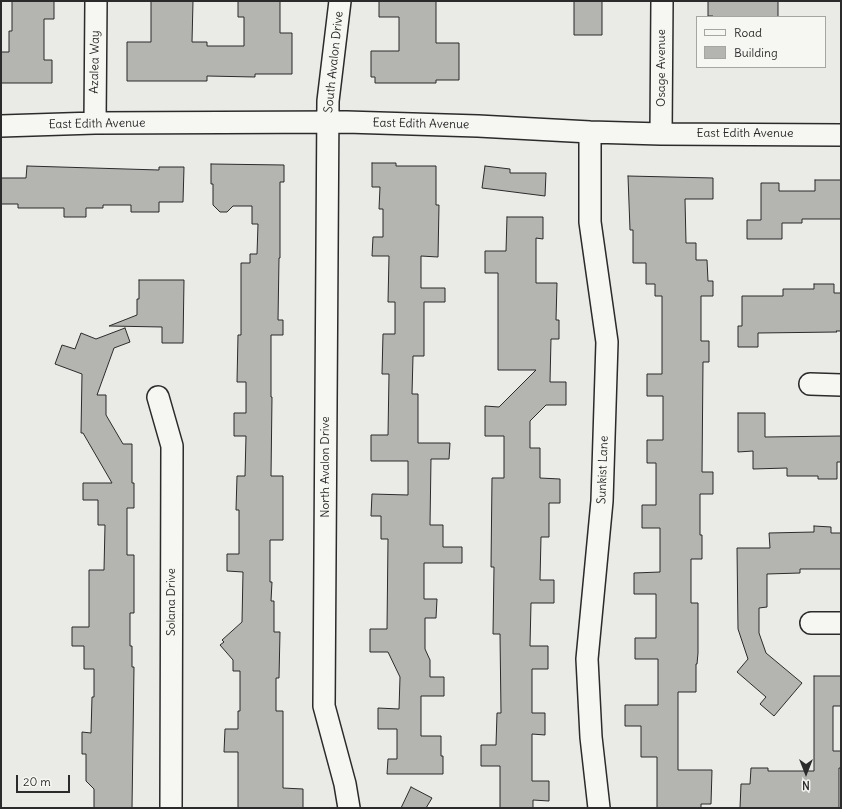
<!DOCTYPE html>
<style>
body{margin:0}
#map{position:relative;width:842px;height:809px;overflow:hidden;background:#eaeae6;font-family:Delius,sans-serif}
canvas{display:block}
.frame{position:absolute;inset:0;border:2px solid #2b2b2b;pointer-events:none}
.legend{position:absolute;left:696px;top:16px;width:130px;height:52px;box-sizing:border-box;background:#f6f6f2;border:1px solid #a5a5a2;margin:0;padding:5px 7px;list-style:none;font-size:12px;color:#2b2b2b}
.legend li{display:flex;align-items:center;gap:8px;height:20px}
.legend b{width:20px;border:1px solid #a5a5a2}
.north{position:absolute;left:786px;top:753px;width:40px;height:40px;-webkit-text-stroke:3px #f6f6f2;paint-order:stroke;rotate:180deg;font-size:11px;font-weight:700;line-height:16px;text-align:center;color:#2b2b2b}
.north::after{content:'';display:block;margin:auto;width:14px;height:18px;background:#2b2b2b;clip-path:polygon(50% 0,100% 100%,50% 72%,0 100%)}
.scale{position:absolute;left:16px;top:775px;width:54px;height:18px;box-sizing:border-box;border:2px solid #2b2b2b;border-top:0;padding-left:5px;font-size:12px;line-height:14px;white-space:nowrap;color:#2b2b2b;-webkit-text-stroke:3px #f6f6f2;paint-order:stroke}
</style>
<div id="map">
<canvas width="842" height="809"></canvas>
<div class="frame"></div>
<ul class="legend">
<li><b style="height:5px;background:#f6f6f2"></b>Road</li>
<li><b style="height:11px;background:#b4b4b1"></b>Building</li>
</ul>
<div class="north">N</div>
<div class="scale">20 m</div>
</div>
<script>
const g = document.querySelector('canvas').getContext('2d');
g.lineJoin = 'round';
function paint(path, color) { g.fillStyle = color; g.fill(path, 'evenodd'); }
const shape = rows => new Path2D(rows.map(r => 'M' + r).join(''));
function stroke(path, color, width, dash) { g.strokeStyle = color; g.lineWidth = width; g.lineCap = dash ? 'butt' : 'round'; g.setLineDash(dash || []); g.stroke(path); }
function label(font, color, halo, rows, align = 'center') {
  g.font = font + ' Delius,sans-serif'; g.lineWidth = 3; g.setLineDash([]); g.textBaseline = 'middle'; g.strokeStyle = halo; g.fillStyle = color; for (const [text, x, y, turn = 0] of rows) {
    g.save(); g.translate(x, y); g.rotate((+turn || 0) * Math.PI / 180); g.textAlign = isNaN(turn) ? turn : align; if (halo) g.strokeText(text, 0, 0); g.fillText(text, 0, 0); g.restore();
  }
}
const building = shape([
 [12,1,54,1,54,19,44,19,44,60,52,60,52,83,1,83,1,52,9,52,9,31,12,31,12,1],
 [151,1,193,1,192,42,207,42,207,46,244,46,244,17,238,17,238,1,280,1,280,33,292,33,292,74,255,74,255,77,207,76,207,81,127,81,127,42,151,42,151,1],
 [379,1,436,1,436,43,459,43,459,80,436,80,436,83,375,83,375,77,371,77,371,51,399,51,399,17,379,17,379,1],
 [574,1,602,1,602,35,574,35,574,1],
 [708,1,778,1,778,17,713,17,713,16,708,16,708,1],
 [372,163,396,163,396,166,436,166,436,205,439,205,438,257,421,256,421,288,445,288,445,302,424,302,424,356,413,356,412,394,418,394,418,443,450,443,449,459,431,459,430,525,443,525,443,547,462,547,462,563,424,563,424,599,437,599,436,618,425,618,425,649,430,660,430,677,444,677,444,696,421,696,421,736,441,736,441,756,443,756,443,774,387,774,388,759,397,759,397,729,378,729,378,708,399,709,400,677,388,652,370,652,370,629,387,629,388,539,381,539,381,516,371,516,372,494,408,495,408,461,371,461,371,435,388,435,389,374,382,374,383,334,395,334,395,302,388,302,389,256,372,256,373,237,383,237,383,209,379,209,380,187,372,187,372,163],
 [211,164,284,165,284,182,280,182,280,258,279,258,278,320,283,320,283,335,271,335,271,397,272,397,271,476,283,476,283,540,270,540,270,582,272,582,271,601,274,601,274,632,280,632,279,678,276,678,276,711,283,711,283,788,303,789,303,808,238,808,238,752,224,752,225,729,238,729,238,711,240,711,240,671,233,671,233,660,220,645,224,642,222,640,242,622,243,572,227,571,227,554,239,554,239,510,236,510,237,476,245,476,246,436,234,436,234,413,246,413,246,382,237,382,238,335,241,335,241,263,250,263,250,254,257,254,258,224,252,224,252,206,233,206,227,212,220,212,213,205,213,184,211,184,211,164],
 [27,166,159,170,159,167,184,167,183,202,159,202,159,212,131,212,131,205,103,205,103,208,86,208,86,217,64,217,64,208,18,208,18,204,1,204,1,178,26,178,27,166],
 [485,166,510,169,510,173,546,173,545,196,482,188,485,166],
 [628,176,713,178,713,199,685,199,686,243,696,243,696,260,707,260,708,281,713,281,713,296,701,296,701,341,709,341,709,362,703,362,702,472,713,472,713,494,700,494,700,535,702,535,702,559,691,559,691,603,698,603,698,653,697,664,696,664,696,692,678,692,678,770,712,770,711,804,701,804,701,808,657,808,657,757,641,757,641,726,625,726,625,705,658,705,658,659,635,659,635,638,656,638,656,594,634,594,634,573,660,572,660,528,642,528,642,505,656,505,656,463,647,463,647,440,663,440,663,396,647,396,647,374,662,374,662,296,655,296,655,284,646,284,646,263,633,263,633,230,630,230,628,176],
 [815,180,841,180,841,219,802,219,802,223,782,223,782,239,747,239,747,220,761,220,761,183,779,183,779,191,815,191,815,180],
 [507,217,543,217,543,239,536,238,536,283,557,283,556,320,559,320,559,339,551,339,550,382,566,382,566,405,546,405,530,421,530,448,540,448,540,478,560,479,560,503,549,503,549,537,541,537,540,580,554,580,554,603,531,603,530,646,548,646,548,669,532,669,532,713,545,713,545,735,532,734,532,781,549,781,549,801,533,800,533,808,500,808,500,766,481,766,481,745,496,745,497,713,501,713,500,634,493,634,494,567,491,567,492,478,504,478,504,436,485,436,485,406,499,407,536,370,498,370,498,273,485,273,485,251,506,251,507,217],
 [139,280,184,280,183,343,162,343,162,327,109,326,137,315,137,299,139,299,139,280],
 [814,284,834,284,834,293,841,293,841,331,836,331,837,332,758,333,758,347,738,347,738,326,742,326,742,296,783,296,783,289,814,289,814,284],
 [125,328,130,342,114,348,97,395,106,395,106,415,123,444,132,444,132,483,134,483,134,508,127,508,127,555,134,555,134,613,130,613,130,646,132,646,132,667,134,667,132,808,94,808,94,789,86,781,86,754,82,754,82,732,91,733,92,697,94,697,94,669,84,669,84,646,72,646,72,627,89,627,89,570,104,570,105,525,98,525,98,500,83,500,83,483,112,483,83,433,81,433,82,374,55,364,62,345,75,349,81,333,96,339,125,328],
 [738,413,765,413,765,437,841,436,841,462,837,462,837,479,818,479,818,476,787,476,787,468,753,469,753,451,738,452,738,413],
 [814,526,831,527,831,533,841,533,841,569,800,569,800,573,767,574,767,607,759,608,759,633,766,653,802,683,774,716,760,704,766,697,737,672,748,659,738,629,737,548,770,548,769,533,814,532,814,526],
 [814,676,841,676,841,706,833,706,833,751,841,751,841,768,839,768,839,808,740,808,741,784,750,784,751,768,768,768,768,771,814,771,814,676],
 [411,787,432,798,426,808,401,808,411,787]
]);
const minor = shape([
 [340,1,328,101,324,706,345,784,349,808],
 [95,123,96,1],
 [1,126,95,123,346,122,478,126,590,132,661,134,841,135],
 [590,132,590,222,607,342,602,501,587,659,591,737,599,808],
 [661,134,662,1],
 [810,384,841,385],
 [158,397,172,446,171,808],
 [811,623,841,623]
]);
const streetNames = [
 ["Azalea Way",95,62,-89],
 ["South Avalon Drive",334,62,-84],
 ["Osage Avenue",662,68,-90],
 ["East Edith Avenue",97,124,-1],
 ["East Edith Avenue",421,124,1],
 ["East Edith Avenue",745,134],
 ["North Avalon Drive",326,467,-90],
 ["Sunkist Lane",603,470,-88],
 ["Solana Drive",172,602,-90]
];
paint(building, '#b4b4b1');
stroke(building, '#2b2b2b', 1);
stroke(minor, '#2b2b2b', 24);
stroke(minor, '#f6f6f2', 21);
label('12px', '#2b2b2b', '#f6f6f2', streetNames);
</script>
